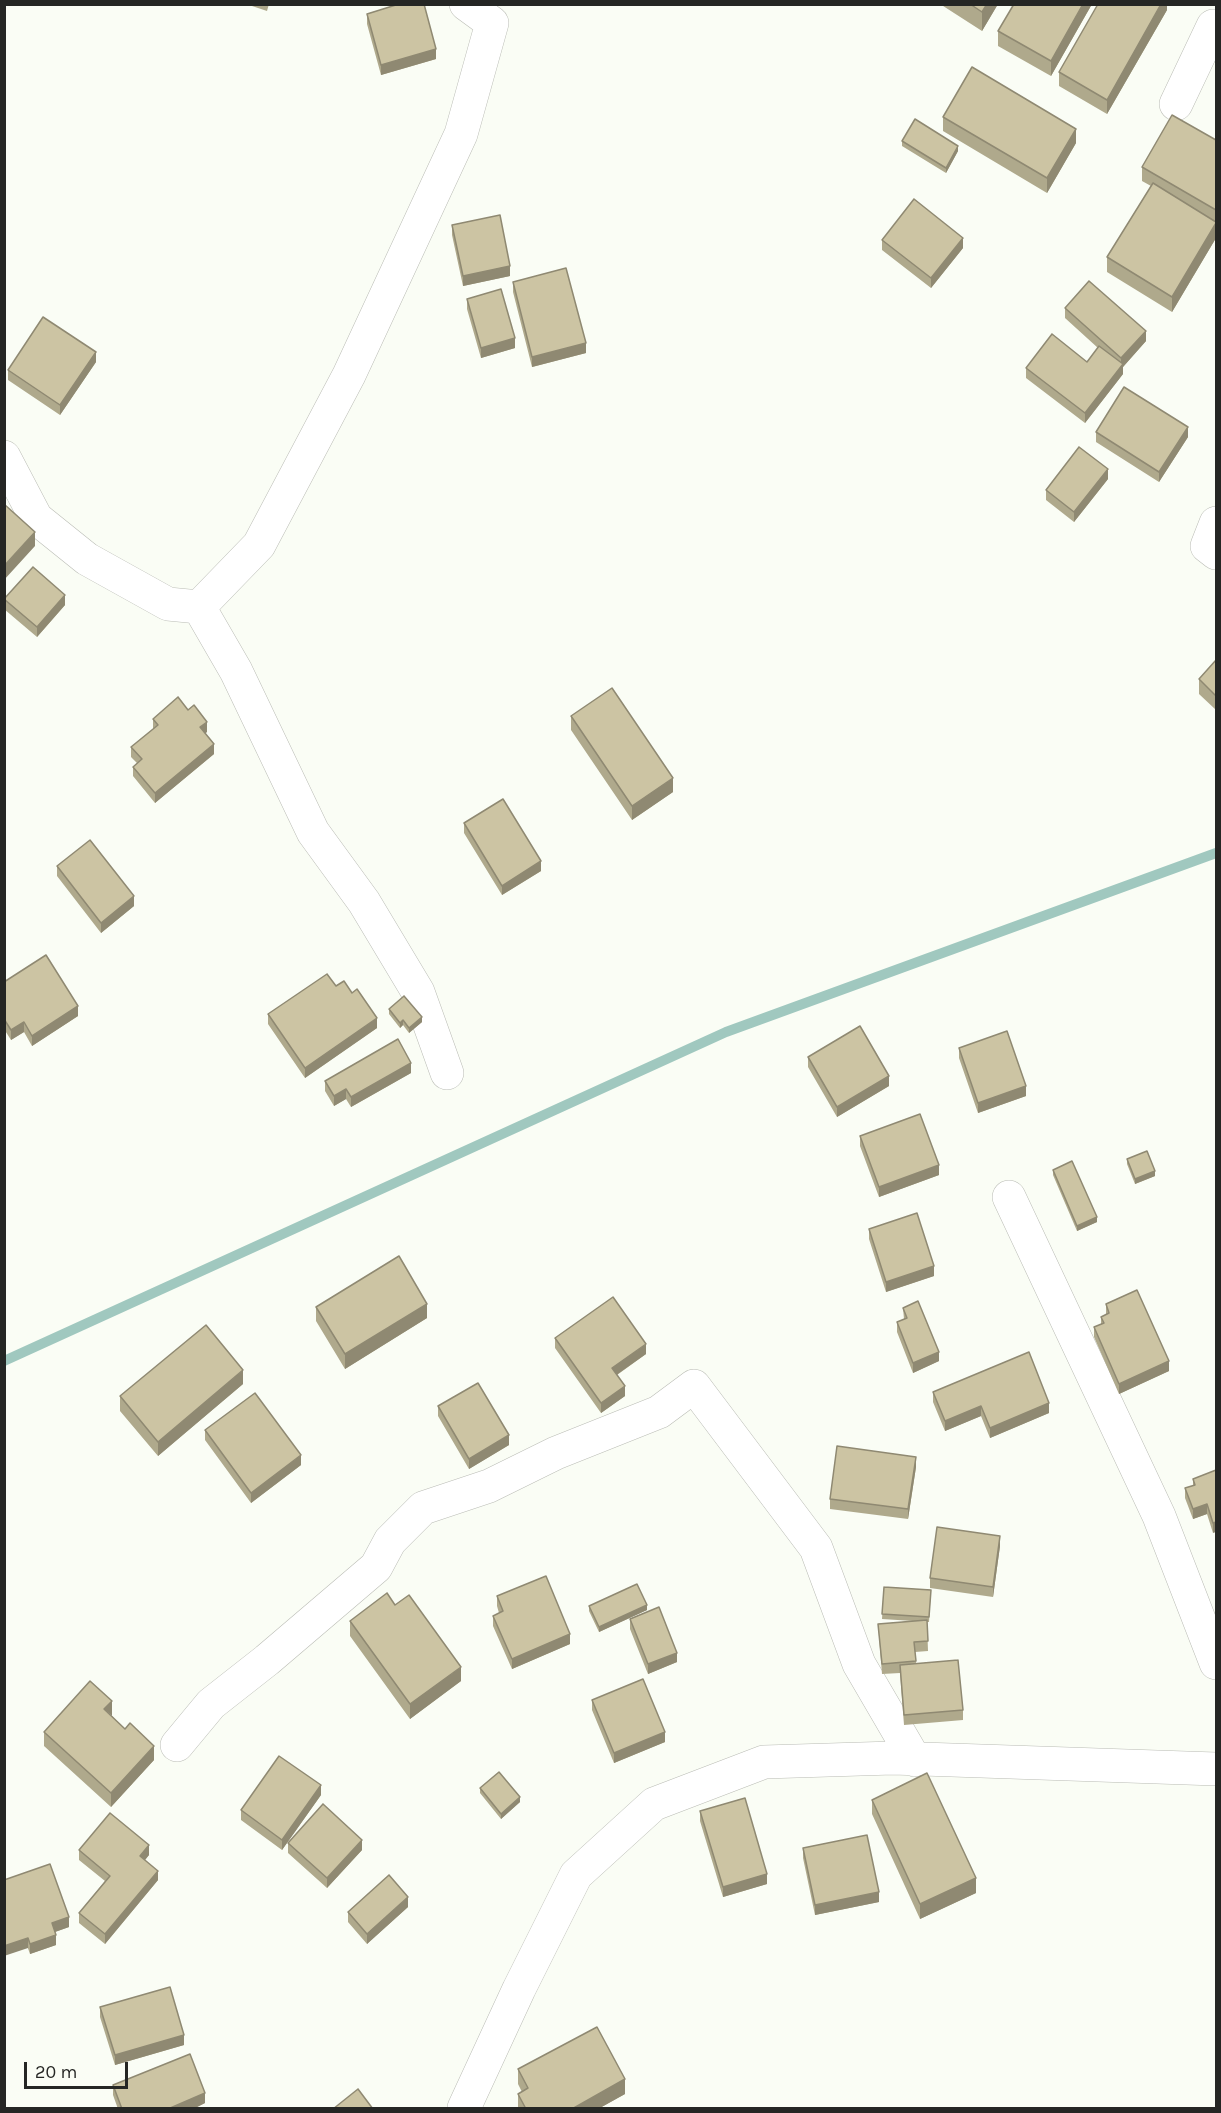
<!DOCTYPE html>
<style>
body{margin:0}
#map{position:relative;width:1221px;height:2113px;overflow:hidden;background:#fafdf5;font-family:Karla,sans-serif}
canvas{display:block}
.frame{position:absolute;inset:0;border:6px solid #252624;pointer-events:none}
.scale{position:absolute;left:24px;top:2062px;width:104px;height:27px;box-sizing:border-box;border:3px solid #252624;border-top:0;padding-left:8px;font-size:18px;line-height:21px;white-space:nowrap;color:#252624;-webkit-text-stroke:4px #fafdf5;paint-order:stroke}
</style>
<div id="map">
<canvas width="1221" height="2113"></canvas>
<div class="frame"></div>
<div class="scale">20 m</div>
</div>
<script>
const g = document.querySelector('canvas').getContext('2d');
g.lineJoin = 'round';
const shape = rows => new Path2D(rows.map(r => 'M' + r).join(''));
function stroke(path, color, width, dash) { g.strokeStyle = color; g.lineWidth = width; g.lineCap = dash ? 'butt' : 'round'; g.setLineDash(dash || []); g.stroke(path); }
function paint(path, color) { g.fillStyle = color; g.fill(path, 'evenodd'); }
const stream = shape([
 [4,1361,726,1032,1216,853]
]);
const minor = shape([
 [1176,104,1213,26],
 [4,457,36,518,87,559,168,604,199,607,236,671,313,832,364,902,418,992,447,1073],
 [1216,523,1207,546,1216,553],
 [199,607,259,545,349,375,461,134,492,23,466,4],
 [1009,1197,1159,1516,1216,1663],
 [177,1745,211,1704,267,1660,376,1567,390,1541,423,1508,489,1486,556,1453,659,1412,694,1386,816,1548,859,1664,915,1760],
 [464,2108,519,1989,576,1875,654,1804,764,1762,893,1758,1216,1769]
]);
const wall = shape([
 [246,4,269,4,267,11],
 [940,4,998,4,982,31],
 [1092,4,1051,76,998,46,998,31],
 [1167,4,1167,10,1107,114,1059,86,1059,72],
 [367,14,436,59,381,75,367,24],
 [943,117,1076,143,1047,193,943,131],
 [1216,140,1216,238,1172,312,1107,272,1107,257,1151,186,1142,181,1142,167],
 [902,141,958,151,946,173,902,146],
 [452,225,510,276,463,286,452,235],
 [882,240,963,248,931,288,882,250],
 [513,282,586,353,532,367,513,292],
 [467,299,515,348,481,358,467,309],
 [1065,308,1146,341,1123,367,1123,374,1085,423,1026,378,1026,368,1087,362,1098,348,1065,318],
 [96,362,60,415,8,380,8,370],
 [1096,432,1188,437,1159,482,1096,442],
 [1108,479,1074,522,1046,500,1046,490],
 [4,599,65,605,37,637,4,609],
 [1216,660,1216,710,1199,694,1199,679],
 [571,716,673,792,632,820,571,730],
 [153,719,207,732,205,733,214,754,155,803,133,776,133,767,137,763,131,757,131,747,153,729],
 [464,823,541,871,502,895,464,833],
 [57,866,134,906,101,933,57,876],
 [4,982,78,1016,32,1046,24,1032,11,1040,4,1029],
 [389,1009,422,1022,409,1033,403,1025,400,1028,389,1014],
 [268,1014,377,1028,305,1078,268,1024],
 [959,1048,1026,1096,978,1113,959,1058],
 [808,1057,889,1086,837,1117,808,1067],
 [411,1073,351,1107,346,1099,334,1106,325,1091,325,1081],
 [860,1136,939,1175,879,1197,860,1146],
 [1127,1159,1155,1176,1135,1184,1127,1164],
 [1053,1170,1097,1222,1077,1231,1053,1175],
 [869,1229,934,1276,886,1292,869,1239],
 [1106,1304,1169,1371,1119,1394,1094,1337,1094,1327,1101,1324,1101,1317,1106,1315],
 [316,1307,427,1318,345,1369,316,1321],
 [903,1308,939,1361,913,1373,897,1332,897,1322,904,1319],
 [555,1338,646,1354,617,1375,625,1396,601,1413,555,1348],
 [243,1384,158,1456,120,1411,120,1396],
 [933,1392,1049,1413,990,1438,981,1416,945,1431,933,1402],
 [438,1406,509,1445,469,1469,438,1416],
 [205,1430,301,1465,251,1503,205,1440],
 [916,1467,908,1519,830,1509,830,1499],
 [1216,1470,1213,1533,1207,1514,1193,1519,1185,1498,1185,1488,1193,1486,1193,1479],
 [1215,1535,1216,1535,1216,1550,1215,1545],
 [1000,1546,993,1597,930,1588,930,1578],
 [884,1587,931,1590,929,1622,927,1622,928,1651,915,1652,916,1663,963,1710,963,1720,904,1725,900,1673,882,1674,878,1624,913,1621,882,1619],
 [497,1596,570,1644,512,1669,493,1626,493,1616,499,1613,497,1606],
 [589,1606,647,1610,599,1632,589,1611],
 [630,1619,677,1662,648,1674,630,1629],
 [350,1621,461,1681,410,1719,350,1636],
 [592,1700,665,1742,614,1763,592,1710],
 [112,1716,154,1760,111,1807,44,1746,44,1732],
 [480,1788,520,1802,501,1819,480,1793],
 [321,1795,282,1850,241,1820,241,1810],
 [872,1800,976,1893,920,1919,872,1814],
 [700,1811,767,1884,723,1897,700,1821],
 [288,1843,362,1850,327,1888,288,1853],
 [803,1848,879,1902,815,1915,803,1858],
 [79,1850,149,1855,145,1860,158,1880,105,1944,79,1923,79,1913,105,1881,79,1860],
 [4,1880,69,1927,55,1932,56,1945,30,1954],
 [408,1907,367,1944,348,1922,348,1912],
 [100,2007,184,2045,115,2065,100,2017],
 [518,2069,625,2094,598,2109,518,2109,518,2094,522,2092,518,2084],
 [113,2085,205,2103,193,2109,118,2109,113,2095]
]);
const shadedWall = shape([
 [987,4,998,4,982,31,982,12],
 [1083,4,1092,4,1051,76,1051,61],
 [1161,4,1167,4,1167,10,1107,114,1107,100],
 [436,49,436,59,381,75,381,65],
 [1076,129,1076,143,1047,193,1047,178],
 [958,146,958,151,946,173,946,168],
 [1216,223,1216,238,1172,312,1172,297],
 [963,238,963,248,931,288,931,278],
 [510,266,510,276,463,286,463,276],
 [1146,331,1146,341,1123,367,1123,374,1085,423,1085,413,1121,366,1121,358],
 [515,338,515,348,481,358,481,348],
 [586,343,586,353,532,367,532,357],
 [96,352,96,362,60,415,60,405],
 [1188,427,1188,437,1159,482,1159,472],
 [1108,469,1108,479,1074,522,1074,512],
 [35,532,35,546,4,580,4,566],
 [65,595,65,605,37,637,37,627],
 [207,722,207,732,200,737,200,727],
 [214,744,214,754,155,803,155,793],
 [673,778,673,792,632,820,632,806],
 [541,861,541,871,502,895,502,886],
 [134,896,134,906,101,933,101,923],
 [78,1006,78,1016,32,1046,32,1036],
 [422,1017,422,1022,409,1033,409,1028],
 [377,1018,377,1028,305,1078,305,1068],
 [403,1020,403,1025,400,1028,400,1023],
 [24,1022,24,1032,11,1040,11,1030],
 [411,1063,411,1073,351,1107,351,1097],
 [889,1076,889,1086,837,1117,837,1107],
 [1026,1086,1026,1096,978,1113,978,1103],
 [346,1089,346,1099,334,1106,334,1096],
 [939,1165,939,1175,879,1197,879,1187],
 [1155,1171,1155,1176,1135,1184,1135,1179],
 [1097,1217,1097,1222,1077,1231,1077,1226],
 [934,1266,934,1276,886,1292,886,1282],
 [427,1304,427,1318,345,1369,345,1354],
 [646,1344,646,1354,612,1378,612,1368],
 [939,1352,939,1361,913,1373,913,1363],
 [1169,1361,1169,1371,1119,1394,1119,1384],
 [243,1370,243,1384,158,1456,158,1442],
 [625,1386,625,1396,601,1413,601,1403],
 [1049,1403,1049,1413,990,1438,990,1428],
 [981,1406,981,1416,945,1431,945,1421],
 [509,1435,509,1445,469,1469,469,1459],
 [301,1455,301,1465,251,1503,251,1493],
 [916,1457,916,1467,908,1519,908,1509],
 [1207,1504,1207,1514,1193,1519,1193,1509],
 [1216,1522,1216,1532,1213,1533,1213,1523],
 [1000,1536,1000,1546,993,1597,993,1587],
 [647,1605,647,1610,599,1632,599,1627],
 [570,1634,570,1644,512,1669,512,1659],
 [677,1653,677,1662,648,1674,648,1664],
 [461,1667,461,1681,410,1719,410,1704],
 [112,1701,112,1716,104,1709],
 [665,1732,665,1742,614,1763,614,1753],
 [154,1746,154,1760,111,1807,111,1793],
 [321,1785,321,1795,282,1850,282,1840],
 [520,1797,520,1802,501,1819,501,1814],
 [362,1840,362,1850,327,1888,327,1878],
 [149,1845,149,1855,140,1866,140,1856],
 [158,1871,158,1880,105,1944,105,1934],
 [767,1874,767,1884,723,1897,723,1887],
 [976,1878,976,1893,920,1919,920,1904],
 [879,1892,879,1902,815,1915,815,1905],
 [408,1897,408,1907,367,1944,367,1934],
 [69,1917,69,1927,52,1933,52,1923],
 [56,1935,56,1945,30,1954,30,1944],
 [28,1938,28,1948,4,1956,4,1946],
 [184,2035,184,2045,115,2065,115,2055],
 [625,2079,625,2094,598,2109,572,2109],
 [205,2093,205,2103,193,2109,168,2109]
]);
const building = shape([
 [399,4,424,4,436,49,381,65,367,14,399,4],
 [970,4,987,4,982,12,970,4],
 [1014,4,1083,4,1051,61,998,31,1014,4],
 [1098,4,1161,4,1107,100,1059,72,1098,4],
 [972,67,1076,129,1047,178,943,117,972,67],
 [1172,115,1216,140,1216,210,1142,167,1172,115],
 [915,119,958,146,946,168,902,141,915,119],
 [1153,183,1216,222,1216,223,1172,297,1107,257,1153,183],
 [914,199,963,238,931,278,882,240,914,199],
 [500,215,510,266,463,276,452,225,500,215],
 [566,268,586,343,532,357,513,282,566,268],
 [1089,281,1146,331,1121,358,1065,308,1089,281],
 [501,289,515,338,481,348,467,299,501,289],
 [43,317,96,352,60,405,8,370,43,317],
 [1052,334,1087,362,1099,346,1123,364,1085,413,1026,368,1052,334],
 [1124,387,1188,427,1159,472,1096,432,1124,387],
 [1079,447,1108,469,1074,512,1046,490,1079,447],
 [4,504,35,532,4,566,4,504],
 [33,567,65,595,37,627,4,599,33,567],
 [1216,660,1216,696,1199,679,1216,660],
 [612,688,673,778,632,806,571,716,612,688],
 [178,697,188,710,194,705,207,722,200,727,214,744,155,793,133,767,142,759,131,747,158,725,153,719,178,697],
 [503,799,541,861,502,886,464,823,503,799],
 [90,840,134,896,101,923,57,866,90,840],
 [46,955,78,1006,32,1036,24,1022,11,1030,4,1019,4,982,46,955],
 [327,974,336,986,344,981,352,993,357,989,377,1018,305,1068,268,1014,327,974],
 [404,996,422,1017,409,1028,403,1020,400,1023,389,1009,404,996],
 [860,1026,889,1076,837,1107,808,1057,860,1026],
 [1007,1031,1026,1086,978,1103,959,1048,1007,1031],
 [398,1039,411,1063,351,1097,346,1089,334,1096,325,1081,398,1039],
 [920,1114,939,1165,879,1187,860,1136,920,1114],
 [1147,1151,1155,1171,1135,1179,1127,1159,1147,1151],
 [1072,1161,1097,1217,1077,1226,1053,1170,1072,1161],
 [917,1213,934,1266,886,1282,869,1229,917,1213],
 [399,1256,427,1304,345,1354,316,1307,399,1256],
 [1137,1290,1169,1361,1119,1384,1094,1327,1104,1323,1101,1317,1109,1313,1106,1304,1137,1290],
 [613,1297,646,1344,612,1368,625,1386,601,1403,555,1338,613,1297],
 [918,1301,939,1352,913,1363,897,1322,907,1318,903,1308,918,1301],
 [206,1325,243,1370,158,1442,120,1396,206,1325],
 [1029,1352,1049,1403,990,1428,981,1406,945,1421,933,1392,1029,1352],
 [478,1383,509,1435,469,1459,438,1406,478,1383],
 [255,1393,301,1455,251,1493,205,1430,255,1393],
 [837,1446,916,1457,908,1509,830,1499,837,1446],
 [1216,1470,1216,1522,1213,1523,1207,1504,1193,1509,1185,1488,1195,1485,1193,1479,1216,1470],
 [937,1527,1000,1536,993,1587,930,1578,937,1527],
 [546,1576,570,1634,512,1659,493,1616,503,1611,497,1596,546,1576],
 [637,1584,647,1605,599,1627,589,1606,637,1584],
 [884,1587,931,1590,929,1617,882,1614,884,1587],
 [387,1593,395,1605,409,1595,461,1667,410,1704,350,1621,387,1593],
 [659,1607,677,1653,648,1664,630,1619,659,1607],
 [927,1620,928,1641,914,1642,916,1661,882,1664,878,1624,927,1620],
 [958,1660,963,1710,904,1715,900,1665,958,1660],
 [643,1679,665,1732,614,1753,592,1700,643,1679],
 [90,1681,112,1701,104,1709,125,1729,130,1723,154,1746,111,1793,44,1732,90,1681],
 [279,1756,321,1785,282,1840,241,1810,279,1756],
 [499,1772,520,1797,501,1814,480,1788,499,1772],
 [927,1773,976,1878,920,1904,872,1800,927,1773],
 [745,1798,767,1874,723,1887,700,1811,745,1798],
 [323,1804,362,1840,327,1878,288,1843,323,1804],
 [110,1813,149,1845,140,1856,158,1871,105,1934,79,1913,110,1876,79,1850,110,1813],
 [867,1835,879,1892,815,1905,803,1848,867,1835],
 [50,1864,69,1917,52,1923,56,1935,30,1944,28,1938,4,1946,4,1880,50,1864],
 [389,1875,408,1897,367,1934,348,1912,389,1875],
 [170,1987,184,2035,115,2055,100,2007,170,1987],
 [597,2027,625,2079,572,2109,526,2109,518,2094,528,2088,518,2069,597,2027],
 [190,2054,205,2093,168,2109,122,2109,113,2085,190,2054],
 [358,2089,373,2109,333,2109,358,2089]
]);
stroke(stream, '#a0c8bf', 10);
stroke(minor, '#babcb5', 34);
stroke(minor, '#fff', 33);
paint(wall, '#afa98c');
paint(shadedWall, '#8f8972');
paint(building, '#ccc4a3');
stroke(building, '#8f8972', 1.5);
</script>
